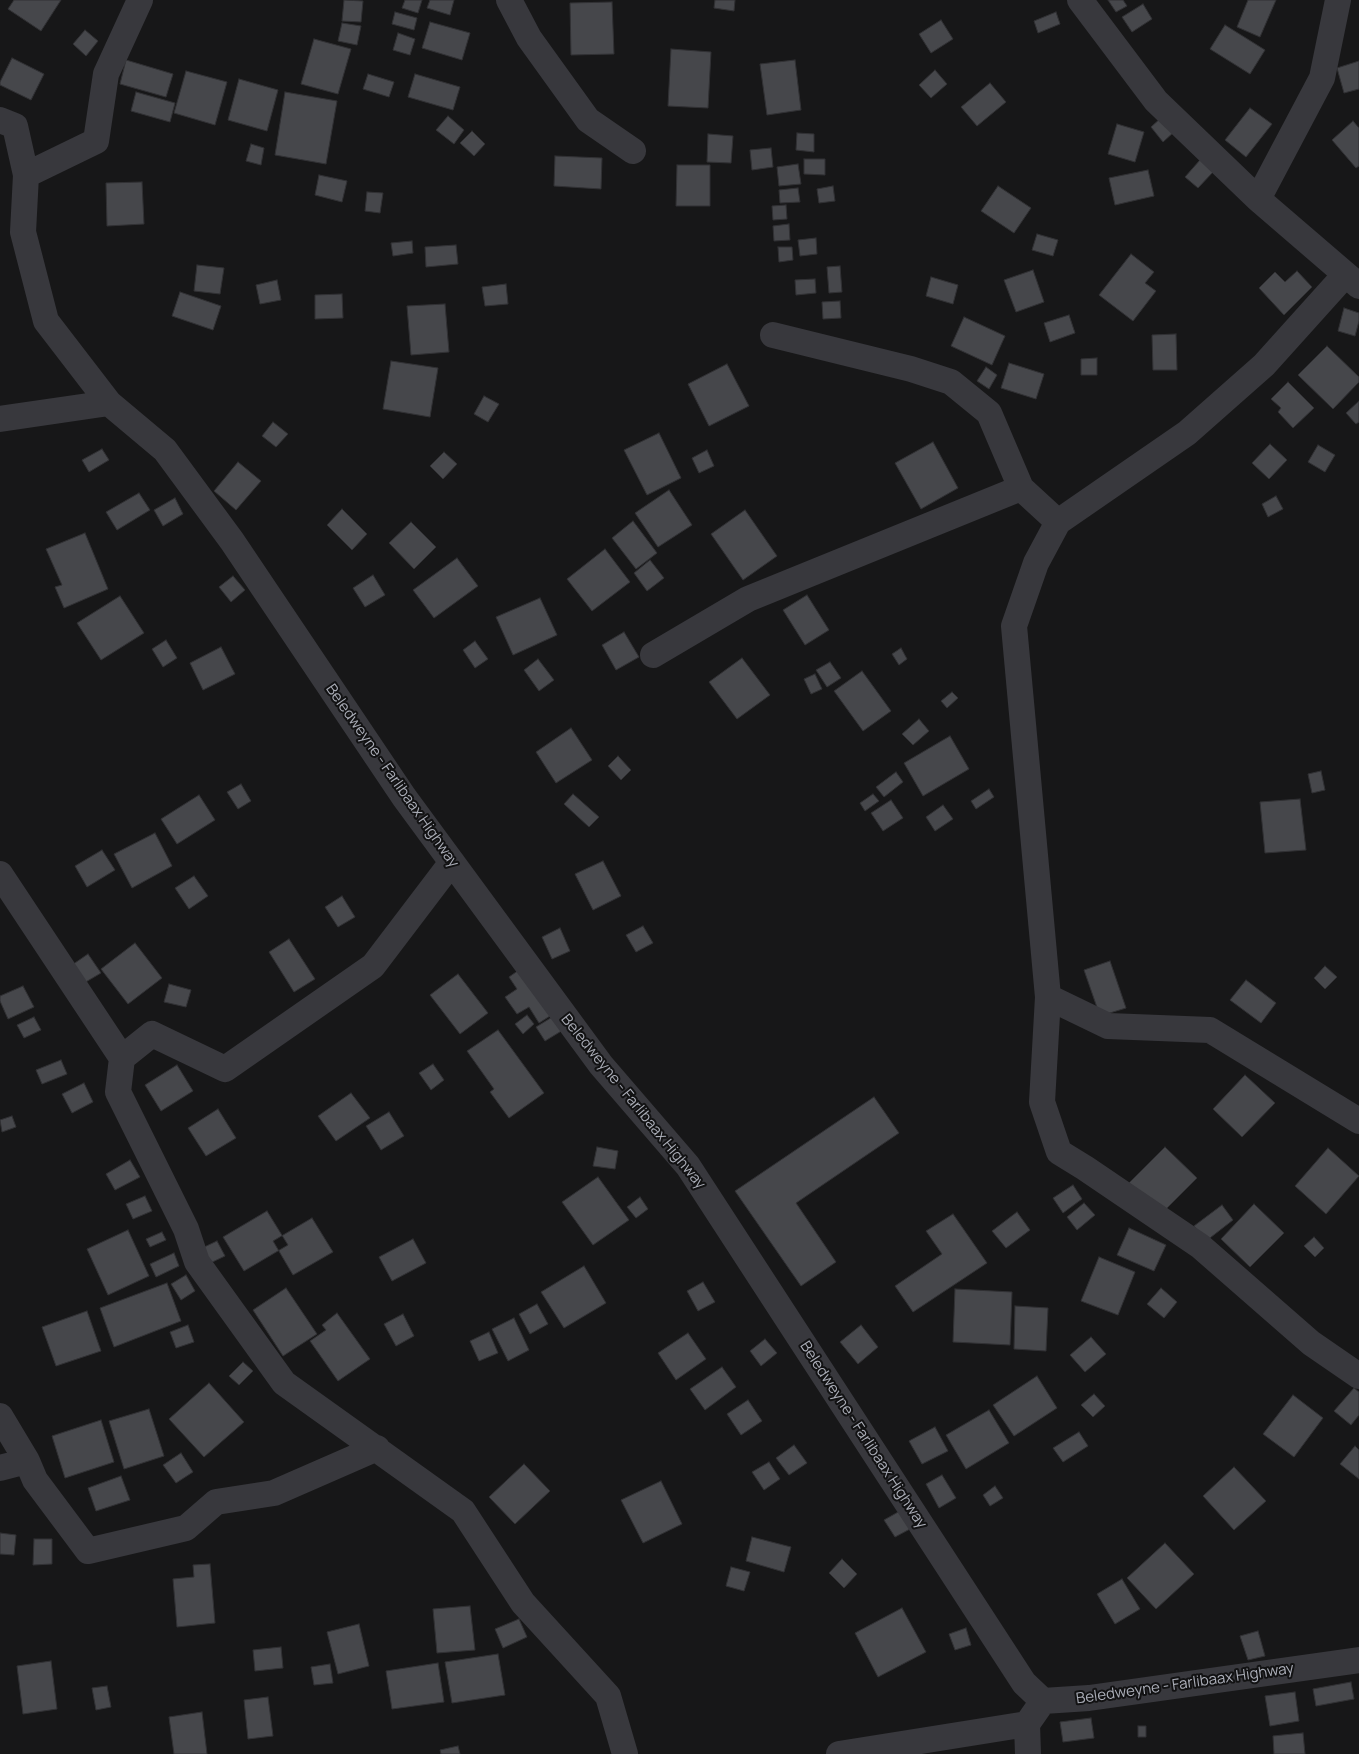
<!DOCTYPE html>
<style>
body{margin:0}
canvas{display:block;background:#171718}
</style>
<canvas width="1359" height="1754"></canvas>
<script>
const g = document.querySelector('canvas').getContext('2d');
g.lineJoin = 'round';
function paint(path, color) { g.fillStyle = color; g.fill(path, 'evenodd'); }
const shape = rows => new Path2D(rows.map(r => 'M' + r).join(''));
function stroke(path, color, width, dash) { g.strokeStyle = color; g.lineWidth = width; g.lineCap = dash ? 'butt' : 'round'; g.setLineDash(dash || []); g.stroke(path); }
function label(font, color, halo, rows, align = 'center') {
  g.font = font + ' Manrope,sans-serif'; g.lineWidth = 4; g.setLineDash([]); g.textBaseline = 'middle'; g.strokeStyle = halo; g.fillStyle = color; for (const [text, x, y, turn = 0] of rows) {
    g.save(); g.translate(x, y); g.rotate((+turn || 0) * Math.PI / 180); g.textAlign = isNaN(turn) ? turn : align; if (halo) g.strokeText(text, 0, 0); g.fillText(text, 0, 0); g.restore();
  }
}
const building = shape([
 [14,0,61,0,41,31,8,9,14,0],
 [344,0,363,1,361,22,342,21,344,0],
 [405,0,422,0,418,13,402,8,405,0],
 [430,0,454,0,450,15,427,8,430,0],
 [715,0,735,0,734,11,714,8,715,0],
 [1108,0,1123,0,1127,6,1116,12,1108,0],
 [1248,0,1276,0,1260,37,1237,27,1248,0],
 [612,2,614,54,571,55,570,3,612,2],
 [1143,4,1152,19,1132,32,1122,17,1143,4],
 [395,12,417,18,414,30,392,24,395,12],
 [1056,12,1060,24,1038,33,1034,21,1056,12],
 [941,20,953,39,931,53,919,34,941,20],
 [430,22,470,33,462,60,422,48,430,22],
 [342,23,361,26,357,45,338,41,342,23],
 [1225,25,1265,50,1250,74,1210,49,1225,25],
 [85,30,98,41,86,56,73,44,85,30],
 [398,33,415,39,410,55,393,50,398,33],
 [314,39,351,49,338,94,301,84,314,39],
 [671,49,711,52,708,108,668,106,671,49],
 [12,58,44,74,31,100,0,85,0,82,12,58],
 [126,60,173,74,166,97,120,84,126,60],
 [795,60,801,110,767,115,760,64,795,60],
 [1359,61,1359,89,1344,93,1337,68,1359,61],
 [935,70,947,84,931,98,919,85,935,70],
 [186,71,227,82,215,125,174,113,186,71],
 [368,74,394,82,389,97,363,89,368,74],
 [415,74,460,87,453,110,408,97,415,74],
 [239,79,278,90,267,131,228,120,239,79],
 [990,83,1006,102,977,126,961,107,990,83],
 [136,92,175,103,170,122,131,111,136,92],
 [285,92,337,101,326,164,275,155,285,92],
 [1250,108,1272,124,1246,157,1225,140,1250,108],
 [448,116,464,130,454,144,436,130,448,116],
 [1162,117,1175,131,1163,142,1151,127,1162,117],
 [1353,121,1359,128,1359,166,1356,168,1332,140,1353,121],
 [1117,124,1144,132,1135,162,1108,154,1117,124],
 [472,131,485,144,474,156,460,143,472,131],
 [797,133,814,134,814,152,796,150,797,133],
 [708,134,733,136,731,163,707,162,708,134],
 [251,144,264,148,261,165,246,161,251,144],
 [771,148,773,167,752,170,750,150,771,148],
 [555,156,602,158,601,189,554,186,555,156],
 [804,159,825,159,825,175,804,174,804,159],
 [1200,160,1213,172,1198,188,1185,177,1200,160],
 [798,164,801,184,779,186,777,167,798,164],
 [677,165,710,165,710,206,676,206,677,165],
 [1148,170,1154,196,1115,205,1109,178,1148,170],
 [319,175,347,181,342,202,315,195,319,175],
 [142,182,144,224,107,226,106,183,142,182],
 [833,186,835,201,819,203,817,189,833,186],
 [998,186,1031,208,1014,233,981,211,998,186],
 [798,188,800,202,780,203,779,190,798,188],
 [367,192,383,193,380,213,365,211,367,192],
 [786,205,787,219,773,220,772,206,786,205],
 [789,224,790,240,774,241,773,226,789,224],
 [1037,234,1058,240,1053,256,1032,250,1037,234],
 [816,238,817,254,800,256,798,240,816,238],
 [412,241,413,253,393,256,391,243,412,241],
 [456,245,458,264,426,267,425,247,456,245],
 [778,247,792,247,793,260,779,262,778,247],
 [1131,254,1154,272,1145,283,1156,291,1133,321,1099,295,1131,254],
 [197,265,224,268,220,294,194,291,197,265],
 [840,266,842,292,829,293,827,267,840,266],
 [1033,270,1044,302,1016,312,1004,280,1033,270],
 [1297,271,1312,287,1284,315,1259,288,1275,272,1285,282,1297,271],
 [931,277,958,285,953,304,926,296,931,277],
 [815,279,816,293,796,295,795,280,815,279],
 [277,280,281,300,260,304,256,285,277,280],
 [506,284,508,304,485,306,482,287,506,284],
 [180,292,221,306,213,330,172,316,180,292],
 [342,294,343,318,315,319,315,295,342,294],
 [840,301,841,318,823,319,822,302,840,301],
 [445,304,449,352,411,355,407,306,445,304],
 [1344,308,1359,313,1359,321,1355,336,1338,331,1344,308],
 [1069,315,1075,333,1050,342,1044,323,1069,315],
 [964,317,1005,336,992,365,951,346,964,317],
 [1176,334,1177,370,1153,370,1152,335,1176,334],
 [1327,346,1359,377,1359,382,1333,409,1298,375,1327,346],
 [1097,358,1097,375,1081,375,1081,359,1097,358],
 [391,361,438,368,430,417,383,409,391,361],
 [1009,363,1044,374,1036,399,1001,388,1009,363],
 [727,364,749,406,709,426,688,384,727,364],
 [986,367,997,375,989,389,977,381,986,367],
 [1288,382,1314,408,1293,428,1278,412,1281,408,1271,399,1288,382],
 [484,396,499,404,488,422,474,414,484,396],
 [1359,401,1359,422,1356,424,1346,413,1359,401],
 [273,422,288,434,276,447,262,436,273,422],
 [659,433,681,478,647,495,624,450,659,433],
 [933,442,958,488,921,509,895,463,933,442],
 [1270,444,1287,460,1269,479,1252,463,1270,444],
 [1318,445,1335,455,1325,472,1308,462,1318,445],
 [102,449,109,460,89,472,82,460,102,449],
 [707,450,714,466,699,473,692,458,707,450],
 [444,452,457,464,443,479,430,466,444,452],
 [238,462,261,481,236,510,214,491,238,462],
 [669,490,692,525,658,547,635,513,669,490],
 [139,493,150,510,117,530,106,512,139,493],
 [1276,496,1283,509,1268,517,1262,504,1276,496],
 [175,498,183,514,163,526,154,510,175,498],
 [342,509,367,534,352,550,327,525,342,509],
 [745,510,777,556,743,580,711,534,745,510],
 [633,521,657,553,636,569,612,538,633,521],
 [411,522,436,547,414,569,389,543,411,522],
 [85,533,108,589,64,608,55,587,62,585,46,549,85,533],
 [605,549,630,582,592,611,567,579,605,549],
 [457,558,478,586,434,618,413,590,457,558],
 [650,560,664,578,647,591,634,573,650,560],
 [373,575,385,595,365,607,353,588,373,575],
 [233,576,245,590,231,602,219,587,233,576],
 [807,595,829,630,805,645,783,610,807,595],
 [120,596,144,633,101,660,77,623,120,596],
 [540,598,557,635,513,655,496,617,540,598],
 [624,632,639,657,616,670,602,645,624,632],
 [166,640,177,658,163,667,152,649,166,640],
 [475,641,488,659,475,668,463,650,475,641],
 [221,647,235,674,203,690,190,663,221,647],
 [901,648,907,659,899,665,892,654,901,648],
 [742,658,770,695,737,719,709,682,742,658],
 [538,659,554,680,539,691,524,670,538,659],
 [830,662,841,678,827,687,816,670,830,662],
 [862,671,891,711,863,731,834,691,862,671],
 [815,674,822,689,811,694,804,679,815,674],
 [952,692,958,698,947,708,941,701,952,692],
 [919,719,929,731,913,745,902,734,919,719],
 [571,728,592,760,556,783,536,752,571,728],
 [950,736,969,769,923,796,904,763,950,736],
 [618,756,631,770,621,780,608,766,618,756],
 [1321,771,1325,790,1312,793,1308,774,1321,771],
 [896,772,903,782,884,797,876,787,896,772],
 [241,784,251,801,238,809,227,792,241,784],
 [989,789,994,797,976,809,971,801,989,789],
 [573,794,599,817,589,827,564,804,573,794],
 [873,794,879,801,865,811,860,803,873,794],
 [199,795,215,820,177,844,161,819,199,795],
 [1300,799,1306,850,1265,853,1260,802,1300,799],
 [891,800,903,818,883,831,871,813,891,800],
 [943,805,953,819,935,831,926,817,943,805],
 [155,833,172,866,132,888,114,854,155,833],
 [102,850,115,870,87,887,75,866,102,850],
 [603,861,621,896,593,910,575,874,603,861],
 [194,876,208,896,189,909,175,888,194,876],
 [342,896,355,917,338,927,325,907,342,896],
 [643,926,653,943,636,952,626,935,643,926],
 [560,928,570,951,552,959,542,937,560,928],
 [289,939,315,979,294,992,269,952,289,939],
 [135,943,162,978,128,1004,101,969,135,943],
 [88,954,101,973,84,983,72,965,88,954],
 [1110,961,1126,1008,1100,1016,1084,970,1110,961],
 [1325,966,1337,977,1325,989,1314,978,1325,966],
 [519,970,550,1016,539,1023,529,1007,517,1014,505,997,517,989,509,977,519,970],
 [458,974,488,1013,460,1034,430,995,458,974],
 [1246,980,1276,1003,1261,1023,1230,1000,1246,980],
 [169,984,191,990,186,1007,164,1002,169,984],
 [23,986,34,1007,8,1019,0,1001,0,996,23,986],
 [527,1015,534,1024,523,1034,515,1024,527,1015],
 [554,1016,563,1030,545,1041,536,1027,554,1016],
 [34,1017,41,1030,24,1038,17,1025,34,1017],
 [498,1030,544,1093,509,1118,490,1092,494,1089,467,1051,498,1030],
 [61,1060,67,1074,42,1084,36,1070,61,1060],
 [433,1064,444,1080,431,1090,419,1073,433,1064],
 [177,1065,193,1091,161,1111,145,1085,177,1065],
 [1245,1075,1275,1103,1242,1137,1213,1109,1245,1075],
 [84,1083,93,1102,72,1113,62,1094,84,1083],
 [351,1093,370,1118,336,1141,318,1116,351,1093],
 [874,1097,899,1133,796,1203,836,1262,801,1286,735,1191,874,1097],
 [218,1109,236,1138,206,1156,188,1128,218,1109],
 [389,1112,404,1136,381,1150,366,1126,389,1112],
 [12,1116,16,1127,2,1132,0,1120,12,1116],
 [597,1147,618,1151,615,1169,593,1166,597,1147],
 [1165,1147,1197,1178,1161,1214,1129,1183,1165,1147],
 [1328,1148,1359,1176,1326,1214,1295,1186,1328,1148],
 [130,1160,140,1177,115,1190,106,1174,130,1160],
 [598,1177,629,1220,593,1245,562,1202,598,1177],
 [1073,1185,1082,1199,1063,1213,1053,1198,1073,1185],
 [145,1196,152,1211,133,1219,126,1204,145,1196],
 [640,1197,648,1209,636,1218,627,1207,640,1197],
 [1084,1203,1095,1215,1077,1230,1067,1217,1084,1203],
 [1254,1204,1284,1233,1250,1267,1221,1239,1254,1204],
 [1222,1205,1233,1220,1206,1241,1194,1226,1222,1205],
 [267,1211,288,1245,244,1271,223,1237,267,1211],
 [1017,1212,1030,1230,1006,1248,992,1231,1017,1212],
 [953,1214,987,1263,913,1312,895,1286,942,1254,926,1231,953,1214],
 [312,1218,333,1252,293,1275,273,1241,312,1218],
 [1129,1228,1166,1245,1154,1271,1117,1255,1129,1228],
 [128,1230,149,1276,108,1295,87,1249,128,1230],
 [162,1232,166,1240,150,1247,146,1239,162,1232],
 [1314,1237,1324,1248,1315,1257,1304,1246,1314,1237],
 [413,1239,426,1263,392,1281,379,1257,413,1239],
 [217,1241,225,1256,206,1265,198,1250,217,1241],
 [174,1253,179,1266,156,1277,150,1264,174,1253],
 [1099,1257,1135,1272,1118,1315,1081,1301,1099,1257],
 [584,1266,606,1303,564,1328,541,1292,584,1266],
 [186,1275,195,1291,181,1300,171,1284,186,1275],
 [703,1282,715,1302,698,1311,687,1291,703,1282],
 [167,1283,181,1321,114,1347,100,1308,167,1283],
 [286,1288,317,1334,283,1356,253,1310,286,1288],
 [1161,1288,1177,1302,1164,1318,1147,1304,1161,1288],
 [955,1289,1012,1292,1010,1345,953,1342,955,1289],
 [537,1304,548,1324,530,1334,519,1314,537,1304],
 [1015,1306,1048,1308,1046,1351,1014,1349,1015,1306],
 [87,1311,101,1351,56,1366,42,1327,87,1311],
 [337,1313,370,1359,338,1381,310,1341,326,1330,322,1325,337,1313],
 [403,1314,414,1336,396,1346,384,1324,403,1314],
 [514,1318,529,1350,508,1361,492,1329,514,1318],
 [188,1325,194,1342,176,1348,170,1332,188,1325],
 [861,1325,878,1347,858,1364,840,1342,861,1325],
 [489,1332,498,1353,479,1361,470,1341,489,1332],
 [688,1333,706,1359,676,1380,658,1353,688,1333],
 [1091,1337,1106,1354,1085,1372,1070,1355,1091,1337],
 [765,1339,777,1353,761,1366,750,1351,765,1339],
 [243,1362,253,1371,239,1385,229,1376,243,1362],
 [722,1367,736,1387,705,1410,690,1389,722,1367],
 [1037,1376,1057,1408,1014,1436,993,1405,1037,1376],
 [209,1383,244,1422,204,1457,169,1419,209,1383],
 [1354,1388,1359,1392,1359,1415,1351,1425,1334,1411,1354,1388],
 [1094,1394,1105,1406,1093,1417,1081,1405,1094,1394],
 [1293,1395,1323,1418,1294,1457,1263,1434,1293,1395],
 [748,1400,762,1421,741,1435,727,1414,748,1400],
 [149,1409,164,1456,124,1469,109,1421,149,1409],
 [989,1410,1009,1443,966,1469,946,1435,989,1410],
 [101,1420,114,1462,65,1478,52,1436,101,1420],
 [935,1427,948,1451,922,1464,909,1441,935,1427],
 [1079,1432,1088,1446,1063,1462,1053,1448,1079,1432],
 [794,1445,807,1463,789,1475,776,1458,794,1445],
 [1355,1446,1359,1450,1359,1479,1340,1464,1355,1446],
 [181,1453,193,1472,176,1483,163,1465,181,1453],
 [769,1462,780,1479,764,1490,752,1472,769,1462],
 [524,1464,550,1491,515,1524,489,1497,524,1464],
 [1234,1467,1266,1501,1234,1530,1203,1496,1234,1467],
 [942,1475,956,1498,939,1508,926,1484,942,1475],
 [121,1476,130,1500,96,1511,88,1488,121,1476],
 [661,1481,682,1524,643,1543,621,1500,661,1481],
 [995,1486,1003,1498,990,1506,983,1495,995,1486],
 [900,1511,910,1529,895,1537,884,1520,900,1511],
 [0,1533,16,1535,14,1555,0,1554,0,1533],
 [752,1537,791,1547,784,1572,746,1561,752,1537],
 [34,1539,52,1539,52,1564,33,1565,34,1539],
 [1165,1543,1194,1574,1156,1609,1127,1578,1165,1543],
 [842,1559,857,1574,844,1588,829,1573,842,1559],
 [210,1564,215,1623,177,1627,173,1579,194,1577,193,1565,210,1564],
 [731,1567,750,1572,744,1591,726,1586,731,1567],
 [1122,1579,1140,1609,1115,1624,1097,1594,1122,1579],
 [470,1606,475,1650,437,1653,433,1609,470,1606],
 [902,1608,926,1652,878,1677,855,1633,902,1608],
 [519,1619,527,1637,503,1648,495,1629,519,1619],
 [359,1624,369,1666,338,1674,327,1632,359,1624],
 [966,1628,971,1645,955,1650,949,1634,966,1628],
 [1258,1631,1265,1656,1248,1660,1240,1636,1258,1631],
 [281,1647,283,1668,255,1671,253,1650,281,1647],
 [498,1654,505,1695,452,1703,445,1662,498,1654],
 [51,1661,57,1709,23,1714,17,1666,51,1661],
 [438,1663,444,1702,392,1709,386,1671,438,1663],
 [330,1664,333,1683,314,1685,311,1667,330,1664],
 [1351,1682,1354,1699,1316,1706,1313,1689,1351,1682],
 [107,1686,111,1707,96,1710,92,1688,107,1686],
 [1295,1692,1299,1721,1270,1726,1265,1696,1295,1692],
 [268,1697,273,1736,248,1739,244,1700,268,1697],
 [202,1712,207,1754,174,1754,169,1717,202,1712],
 [1091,1718,1094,1738,1063,1742,1060,1722,1091,1718],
 [1138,1726,1146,1726,1146,1737,1138,1737,1138,1726],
 [1303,1733,1305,1754,1274,1754,1273,1736,1303,1733],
 [458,1746,460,1754,441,1754,440,1750,458,1746]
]);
const street = shape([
 [509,0,529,38,588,120,633,151],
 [1080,0,1156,101,1258,199,1359,286],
 [0,120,15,126,26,175],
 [1258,199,1322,78,1338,0],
 [1345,275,1264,365,1187,433,1058,522,1036,563,1014,626,1048,997,1042,1102,1059,1152,1085,1168,1200,1246,1311,1343,1359,1376],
 [773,335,911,369,951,382,989,413,1021,488,1058,522],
 [109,403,46,321,23,232,26,175,96,141,106,74,140,0],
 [0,419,109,403,165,450,232,541,404,797,601,1065,688,1166,1024,1683,1043,1701,1089,1698,1359,1660],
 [653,655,748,599,1021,488],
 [452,862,373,966,225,1069,152,1034,122,1058,118,1092,186,1229,197,1262,284,1383,463,1511,523,1603,608,1696,625,1754],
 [0,874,122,1058],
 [1048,997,1108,1026,1210,1030,1359,1121],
 [0,1416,27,1461],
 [0,1468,27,1461,35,1480,88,1551,186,1528,216,1502,274,1493,377,1448],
 [1027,1724,1028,1754],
 [839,1754,1027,1724,1043,1701]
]);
const streetNames = [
 ["Beledweyne - Farlibaax Highway",392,776,55],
 ["Beledweyne - Farlibaax Highway",633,1102,51],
 ["Beledweyne - Farlibaax Highway",863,1435,57],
 ["Beledweyne - Farlibaax Highway",1185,1684,-8]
];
paint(building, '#46474b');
stroke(building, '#313134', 1);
stroke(street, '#38383d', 26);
label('15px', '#aaadb7', '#121213', streetNames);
</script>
